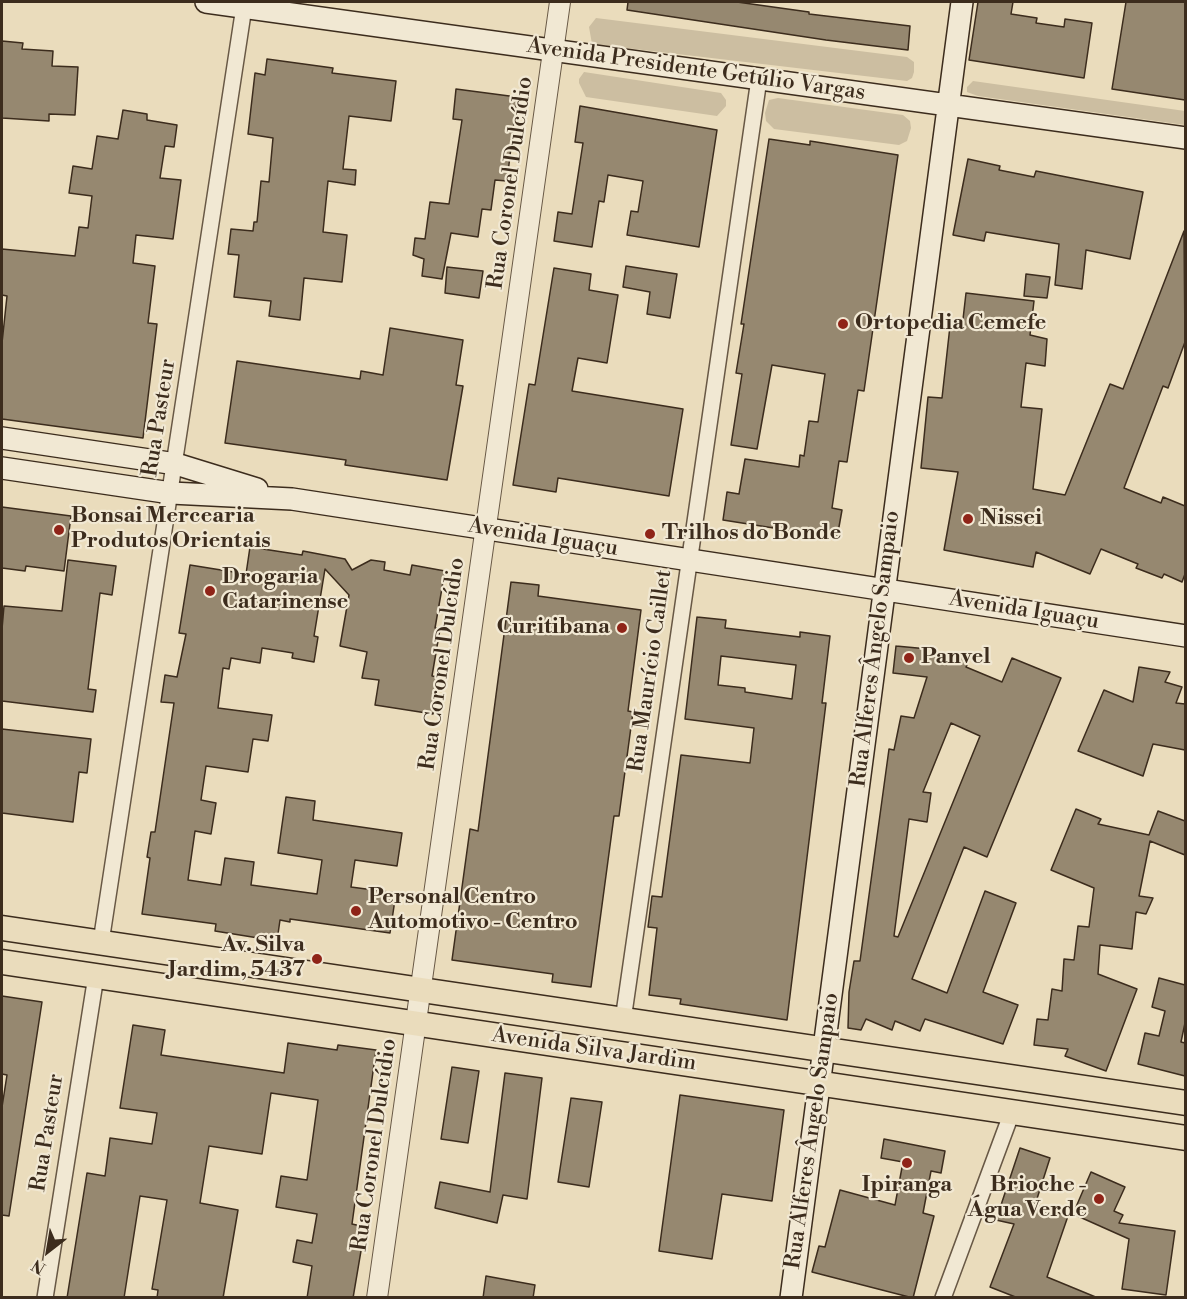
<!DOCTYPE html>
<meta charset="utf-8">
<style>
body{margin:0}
#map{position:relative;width:1187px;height:1299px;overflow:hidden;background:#eadcbc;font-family:"Libre Bodoni",serif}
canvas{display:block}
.frame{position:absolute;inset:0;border:3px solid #3c2c1d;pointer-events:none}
.north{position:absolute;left:18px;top:1221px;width:60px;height:60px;-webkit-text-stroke:4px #f1e8d3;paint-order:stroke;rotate:211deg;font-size:16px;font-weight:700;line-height:24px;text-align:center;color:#3c2c1d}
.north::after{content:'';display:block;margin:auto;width:21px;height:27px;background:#3c2c1d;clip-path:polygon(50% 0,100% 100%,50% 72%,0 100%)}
</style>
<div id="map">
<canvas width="1187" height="1299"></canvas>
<div class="frame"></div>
<div class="north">N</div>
</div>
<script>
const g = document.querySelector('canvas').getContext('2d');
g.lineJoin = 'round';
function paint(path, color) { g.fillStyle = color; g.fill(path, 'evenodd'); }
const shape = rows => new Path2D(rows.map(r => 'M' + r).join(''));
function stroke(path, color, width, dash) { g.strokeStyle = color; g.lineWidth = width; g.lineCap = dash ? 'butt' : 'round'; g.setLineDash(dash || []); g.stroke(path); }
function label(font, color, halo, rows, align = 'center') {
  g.font = font + ' "Libre Bodoni",serif'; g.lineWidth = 4.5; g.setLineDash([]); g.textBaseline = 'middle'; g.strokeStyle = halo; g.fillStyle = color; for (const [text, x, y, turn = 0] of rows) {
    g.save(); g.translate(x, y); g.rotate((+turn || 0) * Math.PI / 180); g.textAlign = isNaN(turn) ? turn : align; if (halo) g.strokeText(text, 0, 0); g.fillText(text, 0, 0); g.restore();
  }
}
const green = shape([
 [596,18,907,57,914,62,914,72,912,78,907,81,592,44,589,27],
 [584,72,721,93,726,100,726,106,717,116,586,97,579,83,579,79],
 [973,81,1185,111,1185,125,978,96,967,92,967,87],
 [778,98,903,115,910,121,911,128,907,141,899,145,774,129,766,121,765,113,769,100]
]);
const building = shape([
 [628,2,737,2,809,12,809,14,910,26,908,50,826,40,627,10,628,2],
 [978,2,1013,2,1011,14,1037,18,1036,23,1064,27,1065,19,1092,23,1084,78,969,60,978,2],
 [1126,2,1185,2,1185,100,1112,89,1126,2],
 [2,41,23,43,22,49,53,51,52,66,78,67,75,115,49,114,49,121,2,118,2,41],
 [267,59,333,68,332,73,396,81,391,121,349,116,343,169,356,170,355,185,328,181,323,232,347,235,342,282,304,278,300,320,269,316,271,301,234,297,239,255,228,254,231,229,253,231,254,222,257,222,261,181,269,182,273,138,248,134,255,73,265,75,267,59],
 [456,89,517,97,507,181,495,180,491,210,482,209,478,237,451,233,442,279,422,276,424,259,413,255,415,238,425,239,430,202,449,204,462,120,453,119,456,89],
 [580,106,717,130,699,247,627,235,631,211,638,212,643,181,608,175,604,202,599,201,592,247,554,241,558,212,572,214,583,143,575,142,580,106],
 [123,110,147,114,147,120,177,125,174,147,165,146,160,178,181,180,173,239,136,235,133,263,155,266,148,323,157,324,143,438,2,419,2,343,7,296,2,295,2,249,75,256,79,227,88,228,92,196,69,193,73,166,92,169,97,136,118,139,123,110],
 [769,139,810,145,810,141,898,155,864,391,858,390,847,462,839,461,832,508,842,510,837,538,723,520,727,492,739,494,745,459,799,467,800,455,804,456,809,421,818,422,825,374,772,365,757,449,731,445,742,374,736,373,744,324,741,324,769,139],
 [968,159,1000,166,999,170,1034,177,1036,171,1143,192,1130,259,1086,250,1082,289,1055,285,1059,244,986,232,984,241,953,235,968,159],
 [1184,231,1185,342,1168,388,1163,386,1124,488,1161,503,1163,497,1185,506,1185,574,1182,582,1164,574,1162,578,1136,568,1138,564,1101,549,1090,574,1036,552,1033,567,944,550,958,472,921,468,928,397,942,398,950,326,962,328,966,293,1034,301,1030,335,1047,339,1045,366,1026,363,1021,407,1042,409,1033,489,1065,495,1110,384,1123,389,1184,231],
 [626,266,677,274,670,318,647,314,650,292,623,287,626,266],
 [447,267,483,271,479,298,445,293,447,267],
 [554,268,591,274,589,290,618,295,607,363,578,358,572,391,683,409,669,496,558,478,556,492,513,485,529,384,535,385,554,268],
 [1026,274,1050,277,1047,298,1024,296,1026,274],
 [390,328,463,340,456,385,463,386,447,480,345,465,346,460,225,443,237,361,360,379,361,371,383,375,390,328],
 [2,507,71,516,64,571,26,566,25,571,2,568,2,507],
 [250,547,302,555,303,551,345,559,352,570,371,560,385,562,384,570,410,575,412,565,445,571,435,628,440,629,432,676,439,677,433,714,375,705,379,680,362,678,367,652,340,646,349,595,325,569,314,636,318,637,314,662,292,658,293,653,262,648,260,663,231,658,229,669,223,668,218,708,272,715,268,741,253,739,248,772,206,766,201,800,216,803,211,834,195,831,188,880,221,885,225,858,254,862,251,885,317,894,322,860,278,853,286,797,315,801,313,820,402,833,397,866,355,860,351,887,396,893,390,933,290,919,290,922,280,920,277,941,215,931,216,924,142,914,150,858,147,857,151,832,155,832,174,703,161,702,165,675,177,677,186,634,179,633,190,565,246,574,250,547],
 [68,560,116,566,112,595,100,593,88,689,96,690,93,712,2,701,2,629,4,606,62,611,68,560],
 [511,582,539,585,538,596,641,610,628,711,633,712,619,816,614,816,591,987,552,982,553,974,452,960,470,829,478,831,511,582],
 [697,617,726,620,725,628,800,637,800,632,830,636,822,703,826,703,787,1020,680,1004,681,999,649,995,657,928,648,927,652,896,662,897,681,755,750,763,754,728,685,719,697,617],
 [721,656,796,665,792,699,745,692,745,688,718,685,721,656],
 [896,646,928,649,927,654,971,656,966,667,1002,682,1012,658,1061,678,987,857,964,847,912,979,947,993,985,891,1016,903,983,992,1018,1005,1003,1044,925,1019,920,1031,895,1021,892,1030,866,1019,861,1030,848,1028,849,992,854,961,860,961,889,749,894,750,901,716,914,718,927,677,893,673,896,646],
 [951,723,980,736,898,937,894,936,909,819,927,822,931,793,923,792,951,723],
 [1139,667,1170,672,1165,682,1182,687,1176,703,1185,704,1185,750,1153,744,1143,776,1078,751,1104,690,1133,702,1139,667],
 [2,729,91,739,87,773,79,772,73,822,2,813,2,729],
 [1076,809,1101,819,1098,824,1149,835,1158,811,1185,821,1185,855,1150,841,1139,896,1153,898,1146,914,1136,912,1132,949,1100,945,1098,974,1137,989,1106,1071,1065,1056,1068,1049,1034,1045,1037,1019,1048,1020,1052,989,1062,991,1064,959,1074,960,1078,926,1089,927,1094,888,1051,870,1076,809],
 [1159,978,1185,985,1185,1023,1181,1042,1185,1043,1185,1076,1138,1064,1145,1033,1159,1036,1165,1011,1152,1007,1159,978],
 [2,996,42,1002,9,1216,2,1215,2,1107,7,1075,2,1074,2,996],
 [133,1025,165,1030,161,1055,284,1073,288,1043,337,1050,338,1045,376,1050,352,1224,365,1227,353,1298,307,1298,312,1266,293,1262,297,1240,312,1243,317,1214,276,1207,281,1176,307,1180,318,1100,271,1093,262,1154,209,1146,200,1203,238,1210,223,1298,157,1298,158,1290,152,1289,167,1200,140,1196,124,1298,67,1298,87,1173,105,1176,110,1138,152,1144,157,1113,120,1108,133,1025],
 [452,1067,479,1071,468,1143,441,1139,452,1067],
 [505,1073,542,1078,527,1199,503,1195,497,1223,435,1208,440,1182,490,1192,505,1073],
 [680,1095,784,1110,772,1201,722,1194,712,1259,659,1251,680,1095],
 [571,1098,602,1102,589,1187,558,1182,571,1098],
 [884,1139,945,1151,941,1173,931,1171,923,1213,934,1216,913,1298,812,1272,819,1246,825,1247,840,1190,895,1205,903,1162,881,1158,884,1139],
 [1020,1148,1050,1158,1035,1205,1068,1216,1047,1277,1098,1298,1018,1298,990,1287,1014,1224,996,1220,1020,1148],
 [1091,1172,1125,1187,1114,1211,1123,1215,1119,1223,1175,1231,1166,1295,1122,1289,1129,1239,1073,1214,1091,1172],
 [486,1276,535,1285,533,1298,483,1298,486,1276]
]);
const minor = shape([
 [101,942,244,7],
 [623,1020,759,79],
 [45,1298,96,976],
 [943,1298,1012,1112]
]);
const tertiary = shape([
 [377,1298,560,2]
]);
const secondary = shape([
 [206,2,1186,138],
 [2,438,176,464,257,489],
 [2,468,171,493,292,499,1186,636],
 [791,1298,962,2]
]);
const primary = shape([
 [2,928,1186,1103],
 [2,962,1186,1138]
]);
const markers = [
 [843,324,6,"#8f2418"],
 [968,519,6,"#8f2418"],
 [59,530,6,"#8f2418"],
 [650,534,6,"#8f2418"],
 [210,591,6,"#8f2418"],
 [622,628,6,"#8f2418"],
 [909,658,6,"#8f2418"],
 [356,911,6,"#8f2418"],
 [317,959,6,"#8f2418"],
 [907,1163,6,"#8f2418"],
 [1099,1199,6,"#8f2418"]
];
const streetNames = [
 ["Avenida Presidente Getúlio Vargas",696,70,8],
 ["Rua Coronel Dulcídio",511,183,-82],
 ["Rua Pasteur",160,418,-81],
 ["Avenida Iguaçu",543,538,9],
 ["Avenida Iguaçu",1024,611,9],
 ["Rua Alferes Ângelo Sampaio",876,649,-83],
 ["Rua Coronel Dulcídio",443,664,-82],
 ["Rua Maurício Caillet",651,671,-82],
 ["Avenida Silva Jardim",594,1050,8],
 ["Rua Alferes Ângelo Sampaio",813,1131,-82],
 ["Rua Pasteur",48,1133,-81],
 ["Rua Coronel Dulcídio",375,1145,-82]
];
const poiNames = [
 ["Ortopedia Cemefe",855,324],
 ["Bonsai Mercearia",71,517],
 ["Produtos Orientais",71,542],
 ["Nissei",980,519],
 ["Trilhos do Bonde",662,534],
 ["Drogaria",222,578],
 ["Catarinense",222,603],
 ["Curitibana",610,628,"right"],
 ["Panvel",921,658],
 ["Personal Centro",368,898],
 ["Automotivo - Centro",368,923],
 ["Av. Silva",305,946,"right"],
 ["Jardim, 5437",305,971,"right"],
 ["Ipiranga",907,1186,"center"],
 ["Brioche -",1087,1186,"right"],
 ["Água Verde",1087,1211,"right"]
];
paint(green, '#ccbea1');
paint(building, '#968870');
stroke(building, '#3c2c1d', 1.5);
stroke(minor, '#685845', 18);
stroke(tertiary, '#685845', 22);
stroke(secondary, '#3c2c1d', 24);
stroke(primary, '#3c2c1d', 27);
stroke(minor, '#f1e8d3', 15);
stroke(tertiary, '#f1e8d3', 20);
stroke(secondary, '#f1e8d3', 21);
stroke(primary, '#eadcbc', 24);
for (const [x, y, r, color] of markers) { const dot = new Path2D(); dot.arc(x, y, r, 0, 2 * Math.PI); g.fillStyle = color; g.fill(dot); stroke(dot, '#f1e8d3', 2); }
label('22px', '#3c2c1d', '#f1e8d3', streetNames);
label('bold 22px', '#3c2c1d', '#f1e8d3', poiNames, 'left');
</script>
